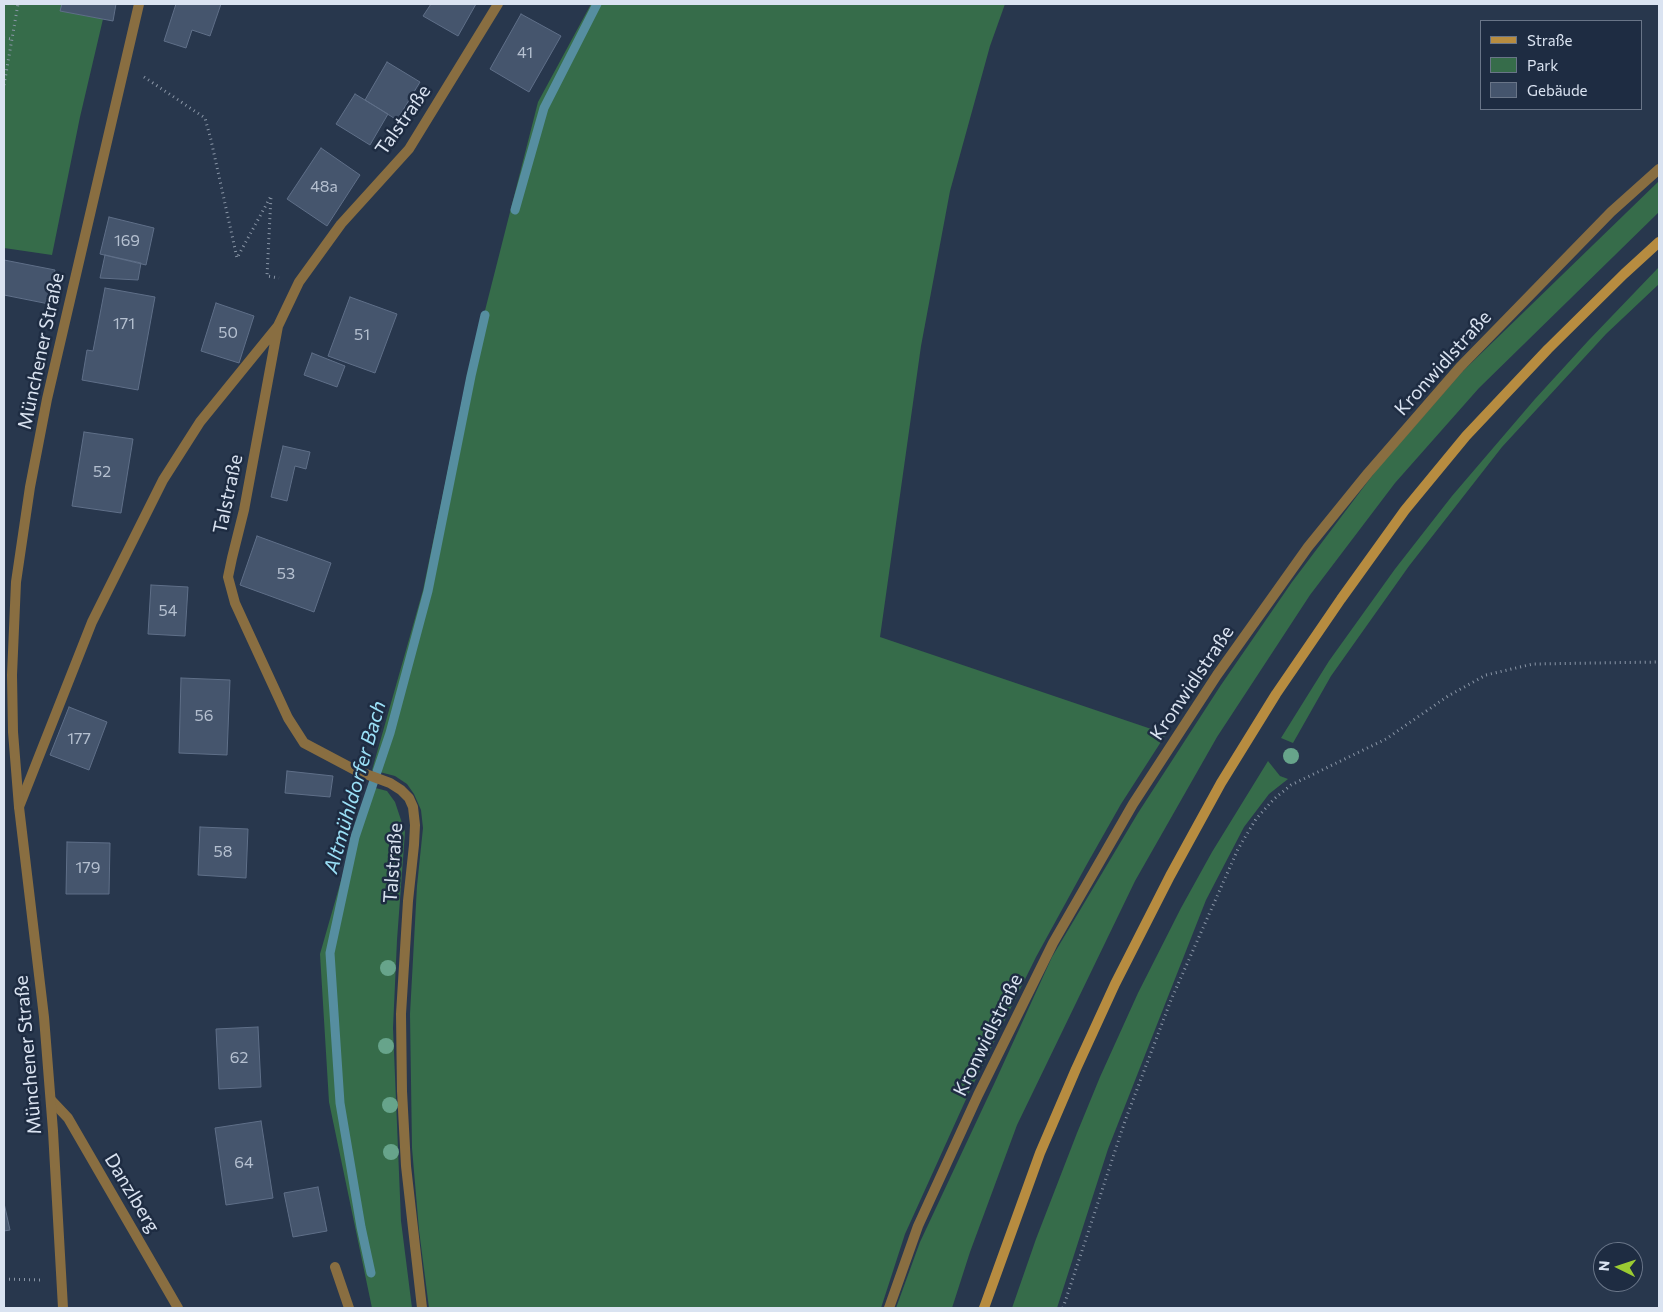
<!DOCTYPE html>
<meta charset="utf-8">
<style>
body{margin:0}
#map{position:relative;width:1663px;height:1312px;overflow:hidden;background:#28374d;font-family:Commissioner,sans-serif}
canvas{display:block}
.frame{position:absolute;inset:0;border:5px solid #dae3f1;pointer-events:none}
.legend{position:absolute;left:1480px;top:20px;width:162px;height:90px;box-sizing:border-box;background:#1e2c42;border:1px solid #697588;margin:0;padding:6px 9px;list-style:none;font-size:15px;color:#dae3f1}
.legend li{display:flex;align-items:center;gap:10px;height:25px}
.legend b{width:25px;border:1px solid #697588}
.north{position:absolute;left:1593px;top:1242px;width:50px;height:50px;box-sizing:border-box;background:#1e2c42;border:1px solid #697588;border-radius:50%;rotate:274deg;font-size:14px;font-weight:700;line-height:20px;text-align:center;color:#dae3f1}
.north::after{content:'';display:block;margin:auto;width:18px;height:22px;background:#9bcb32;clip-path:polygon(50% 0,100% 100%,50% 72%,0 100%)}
</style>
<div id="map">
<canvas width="1663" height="1312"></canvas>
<div class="frame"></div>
<ul class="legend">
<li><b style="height:6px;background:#b78c40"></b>Straße</li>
<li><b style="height:14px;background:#366c4a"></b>Park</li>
<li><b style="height:14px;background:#45556d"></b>Gebäude</li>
</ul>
<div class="north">N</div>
</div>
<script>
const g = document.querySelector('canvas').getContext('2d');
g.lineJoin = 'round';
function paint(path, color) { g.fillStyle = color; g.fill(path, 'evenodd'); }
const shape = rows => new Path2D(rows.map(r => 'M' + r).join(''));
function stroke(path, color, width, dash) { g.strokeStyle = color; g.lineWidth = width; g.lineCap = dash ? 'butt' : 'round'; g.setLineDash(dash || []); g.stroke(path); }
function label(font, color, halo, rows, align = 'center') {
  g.font = font + ' Commissioner,sans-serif'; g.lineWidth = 5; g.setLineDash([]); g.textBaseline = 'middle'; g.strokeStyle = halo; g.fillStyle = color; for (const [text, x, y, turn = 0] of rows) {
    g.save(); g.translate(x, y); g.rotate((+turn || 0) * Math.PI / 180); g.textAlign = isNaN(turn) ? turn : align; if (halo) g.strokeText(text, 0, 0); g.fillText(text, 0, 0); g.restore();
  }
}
const green = shape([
 [4,4,62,4,61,11,103,19,80,117,52,255,4,248],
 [591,4,1005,4,990,46,950,191,921,346,880,637,1166,734,1121,804,1087,864,1036,957,967,1097,905,1234,881,1308,429,1308,419,1230,412,1148,410,1014,417,886,423,828,421,810,414,794,407,784,395,776,372,770,423,590,463,397,538,102],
 [1659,181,1659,212,1479,388,1395,483,1310,595,1217,737,1135,881,1017,1125,970,1252,952,1308,896,1308,920,1242,995,1082,1052,957,1138,813,1221,685,1292,582,1378,468,1462,372],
 [1659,267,1659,284,1606,334,1502,447,1409,566,1331,676,1293,743,1281,738,1329,661,1395,569,1452,496,1535,399,1588,341],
 [1268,761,1280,776,1288,779,1269,794,1244,827,1206,900,1108,1149,1057,1308,1012,1308,1036,1239,1077,1133,1100,1077,1138,993,1181,908,1212,852],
 [368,786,387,791,395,802,405,832,397,940,393,1028,401,1221,412,1308,372,1308,329,1102,320,954]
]);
const stream = shape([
 [515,210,544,108,597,4],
 [371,1273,361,1227,340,1103,330,953,355,837,390,733,428,591,471,376,485,315]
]);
const building = shape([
 [62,4,116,4,113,21,60,11,62,4],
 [176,4,221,4,210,36,192,30,186,48,164,41,176,4],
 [431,4,476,4,458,36,423,16,431,4],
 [521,14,561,36,529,92,490,69,521,14],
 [387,62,420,82,397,120,365,100,387,62],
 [355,94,388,114,370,145,336,124,355,94],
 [321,148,360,175,327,226,287,199,321,148],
 [109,217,154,228,146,265,100,254,109,217],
 [105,255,141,263,138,280,100,278,105,255],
 [4,260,55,270,49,304,4,295,4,260],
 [105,288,155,297,138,390,82,380,87,350,93,351,105,288],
 [350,297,397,314,375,373,328,356,350,297],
 [216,303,254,316,239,363,201,351,216,303],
 [312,353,345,366,337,387,304,375,312,353],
 [84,432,133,439,121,513,72,506,84,432],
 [283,446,310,452,306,469,295,466,287,501,271,497,283,446],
 [257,536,331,563,314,612,240,585,257,536],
 [151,585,188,587,185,636,148,634,151,585],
 [181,678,230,680,227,755,179,753,181,678],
 [69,707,107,722,89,770,50,755,69,707],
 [287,771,333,776,330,797,285,793,287,771],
 [200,827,248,829,246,878,198,875,200,827],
 [67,842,110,843,109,894,66,894,67,842],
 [258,1027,261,1087,219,1089,216,1029,258,1027],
 [261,1121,273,1198,226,1205,215,1128,261,1121],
 [318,1187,327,1231,293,1237,284,1193,318,1187],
 [4,1203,10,1230,4,1231,4,1203]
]);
const path = shape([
 [4,38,12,39],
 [144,77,205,118,211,140,237,258,271,196,267,276,279,278],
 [4,85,18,4],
 [4,1279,43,1280],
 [1063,1308,1125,1121,1171,1000,1238,849,1256,819,1274,799,1291,785,1386,739,1448,696,1486,675,1533,664,1659,662]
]);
const minor = shape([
 [278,326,244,510,232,558,228,577,235,603,246,627,288,718,304,743,355,770,390,783,401,790,409,798,413,807,415,825,414,845,408,901,401,1014,402,1091,406,1166,422,1308],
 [19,807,92,622,163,480,200,422,278,326,299,282,341,224,409,149,498,4],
 [51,1100,68,1118,178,1308],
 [335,1267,349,1308],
 [889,1308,918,1226,978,1095,1053,943,1133,804,1217,675,1308,547,1368,473,1460,367,1611,212,1659,169]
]);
const tertiary = shape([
 [63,1308,53,1131,44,1017,19,807,13,732,12,675,16,582,30,487,47,399,139,4]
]);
const secondary = shape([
 [984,1308,1040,1153,1076,1069,1115,984,1170,876,1221,783,1276,694,1341,599,1405,510,1466,436,1548,349,1624,274,1659,242]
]);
const trees = [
 [1291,756],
 [388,968],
 [386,1046],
 [390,1105],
 [391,1152]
];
const numberNames = [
 ["41",525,53],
 ["48a",324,187],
 ["169",127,241],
 ["171",124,324],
 ["50",228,333],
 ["51",362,335],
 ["52",102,472],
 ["53",286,574],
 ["54",168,611],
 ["56",204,716],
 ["177",79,739],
 ["58",223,852],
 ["179",88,868],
 ["62",239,1058],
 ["64",244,1163]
];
const streetNames = [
 ["Talstraße",403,120,-55],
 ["Münchener Straße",41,351,-78],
 ["Kronwidlstraße",1443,363,-48],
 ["Talstraße",228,494,-78],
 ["Kronwidlstraße",1192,683,-56],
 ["Talstraße",393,863,-86],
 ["Kronwidlstraße",988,1035,-64],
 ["Münchener Straße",28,1055,-95],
 ["Danzlberg",132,1193,59]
];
const waterNames = [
 ["Altmühldorfer Bach",355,787,-74]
];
paint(green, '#366c4a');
stroke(stream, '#568ea0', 9);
paint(building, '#45556d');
stroke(building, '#5f6f88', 1);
stroke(path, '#8a96a7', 3, [1, 4]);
stroke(minor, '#896e41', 10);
stroke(tertiary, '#896e41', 10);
stroke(secondary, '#b78c40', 10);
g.fillStyle = '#67a48b';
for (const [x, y] of trees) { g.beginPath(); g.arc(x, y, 8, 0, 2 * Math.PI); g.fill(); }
label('16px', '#b5c0d0', null, numberNames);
label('19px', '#dae3f1', '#1e2c42', streetNames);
label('italic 20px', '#9be0f7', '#1e2c42', waterNames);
</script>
